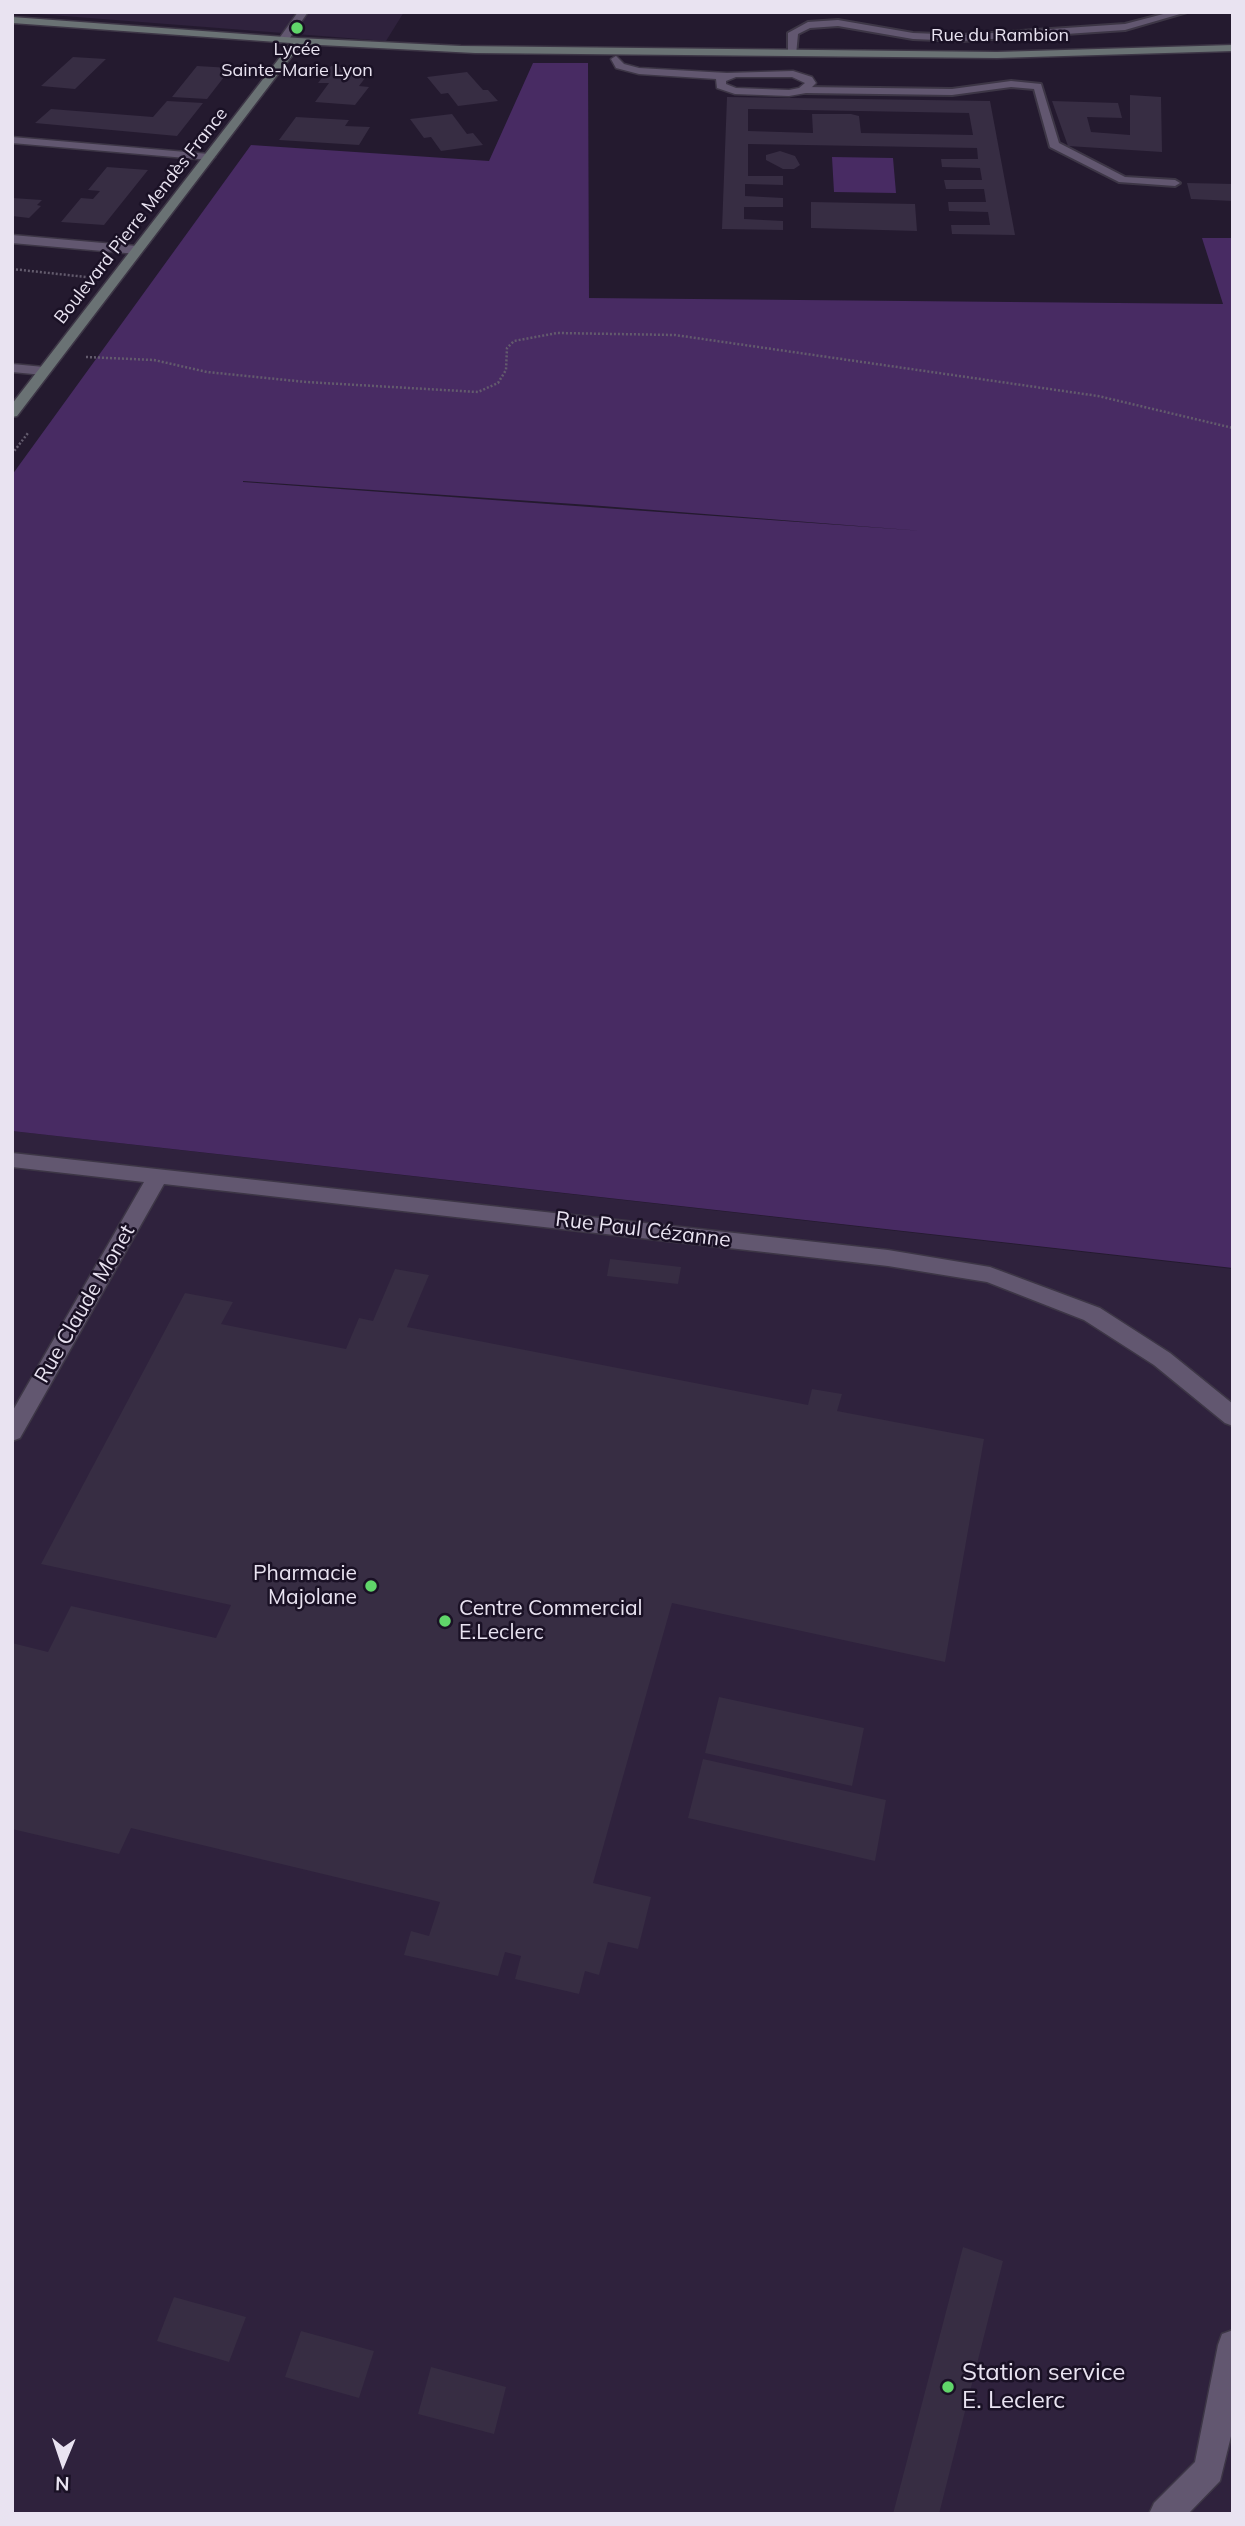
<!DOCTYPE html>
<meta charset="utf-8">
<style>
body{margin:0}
#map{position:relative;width:1245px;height:2526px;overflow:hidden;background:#241a2f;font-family:Mulish,sans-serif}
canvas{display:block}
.frame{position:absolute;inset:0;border:14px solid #e9e3f1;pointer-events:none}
.north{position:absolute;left:28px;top:2428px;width:70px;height:70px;-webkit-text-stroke:5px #1a1125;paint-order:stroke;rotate:182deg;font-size:19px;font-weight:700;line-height:28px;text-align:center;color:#e9e3f1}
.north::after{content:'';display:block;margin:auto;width:24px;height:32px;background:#e9e3f1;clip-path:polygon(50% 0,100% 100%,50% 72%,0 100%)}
</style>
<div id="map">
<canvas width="1245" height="2526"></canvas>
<div class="frame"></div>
<div class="north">N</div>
</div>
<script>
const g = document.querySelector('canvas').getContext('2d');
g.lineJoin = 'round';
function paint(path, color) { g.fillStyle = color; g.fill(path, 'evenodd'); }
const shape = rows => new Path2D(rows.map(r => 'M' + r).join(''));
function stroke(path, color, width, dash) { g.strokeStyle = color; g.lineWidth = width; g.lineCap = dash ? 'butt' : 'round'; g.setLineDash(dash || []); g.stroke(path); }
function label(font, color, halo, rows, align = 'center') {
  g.font = font + ' Mulish,sans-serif'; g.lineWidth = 5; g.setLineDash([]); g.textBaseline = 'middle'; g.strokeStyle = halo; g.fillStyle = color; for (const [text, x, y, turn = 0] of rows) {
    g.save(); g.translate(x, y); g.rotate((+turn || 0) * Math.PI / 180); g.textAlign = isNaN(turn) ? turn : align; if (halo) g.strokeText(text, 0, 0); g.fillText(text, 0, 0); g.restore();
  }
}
const built = shape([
 [12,12,404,12,386,41],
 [12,1131,1233,1269,1233,2514,12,2514]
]);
const green = shape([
 [533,63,588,63,589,298,1223,304,1202,238,1233,238,1233,1268,12,1131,12,475,251,145,489,161],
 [243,481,589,505,923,531,243,482],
 [832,157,893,158,896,193,834,192]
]);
const building = shape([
 [73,57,106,59,75,89,41,86],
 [197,66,231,68,207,99,172,97],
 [331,66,372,69,359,86,369,87,355,105,315,102,329,83,318,83],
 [467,72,483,90,488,90,498,101,458,106,448,93,441,94,427,77],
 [1130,95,1161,97,1162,152,1068,146,1052,101,1118,103,1122,118,1087,117,1091,132,1130,135],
 [727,97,990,101,1015,235,952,234,951,225,990,225,988,212,949,211,948,202,986,202,984,189,946,189,944,180,982,180,980,168,942,167,941,159,978,159,977,148,748,144,748,176,783,176,783,185,745,184,745,196,783,198,783,207,744,207,744,219,783,221,783,230,722,229],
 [748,109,969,113,973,135,861,133,859,116,851,114,812,114,813,133,748,131],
 [167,101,203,103,177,136,35,123,51,109,153,117],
 [452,114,467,134,473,133,483,145,441,151,431,137,424,138,410,119],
 [296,117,349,120,345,126,370,127,359,145,279,140],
 [780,151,795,156,800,165,794,169,783,169,766,160,766,155],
 [107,167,148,170,104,225,61,222,81,198,93,199,100,191,88,190],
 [1187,183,1233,184,1233,201,1191,199],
 [12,198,42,200,37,205,41,206,29,218,12,216],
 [811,202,915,204,917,231,811,228],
 [610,1259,681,1267,678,1284,607,1276],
 [395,1269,429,1275,407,1327,808,1405,812,1389,842,1394,837,1411,984,1439,945,1662,672,1603,593,1883,651,1897,638,1949,608,1942,599,1975,585,1971,579,1994,515,1979,521,1956,505,1952,498,1976,404,1955,411,1931,429,1936,440,1902,131,1828,119,1854,12,1829,12,1643,48,1652,71,1606,216,1638,231,1605,41,1564,185,1293,233,1302,221,1324,346,1349,359,1318,373,1321],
 [719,1697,864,1728,852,1786,705,1753],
 [703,1759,886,1800,875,1861,688,1818],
 [963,2247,1003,2261,939,2514,893,2514],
 [174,2297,246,2317,229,2362,157,2341],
 [301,2331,374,2351,359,2398,285,2377],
 [431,2367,506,2387,494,2434,418,2414]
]);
const path = shape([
 [12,269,86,277],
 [86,357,154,360,207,372,306,382,478,392,498,383,506,370,507,348,514,341,557,333,675,335,1098,396,1233,428],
 [12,454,28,433]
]);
const lane = shape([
 [1171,12,1187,12,1125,30,962,41,913,39,838,26,810,28,798,34,796,55,788,53,788,33,808,22,838,20,913,33,962,35,1125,24,1171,12],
 [1011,81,1041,84,1059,143,1125,177,1175,180,1180,183,1175,186,1119,182,1050,147,1034,89,1011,87,952,95,805,93,800,90,805,87,952,89,1011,81]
]);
const street = shape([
 [298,12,308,12,287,42,279,42,278,40,298,12],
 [616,56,624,64,639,68,727,73,793,71,812,77,816,83,806,93,789,96,735,94,717,88,716,79,639,74,616,68,611,59,616,56],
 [736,77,792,77,805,83,799,88,789,90,736,88,726,84,726,81,736,77],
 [12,137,209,154,215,157,209,160,12,143,12,137],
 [12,235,137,246,143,250,137,254,12,243,12,235],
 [12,364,44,367,51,371,44,375,12,372,12,364],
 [12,1153,888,1250,990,1267,1100,1308,1170,1353,1233,1404,1233,1426,1225,1423,1154,1365,1084,1320,987,1282,888,1266,164,1184,20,1438,12,1441,12,1412,144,1182,12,1167,12,1153],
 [1233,2330,1233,2428,1220,2481,1188,2514,1149,2514,1154,2503,1195,2462,1218,2345,1222,2334,1233,2330]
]);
const secondary = shape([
 [12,17,298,38,461,46,997,52,1233,45,1233,51,997,58,475,53,301,44,17,416,12,417,12,404,291,43,12,23,12,17]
]);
const markers = [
 [297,28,7,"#60d56a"],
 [371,1586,7,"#60d56a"],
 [445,1621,7,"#60d56a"],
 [948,2387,7,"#60d56a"]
];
const farStreetnames = [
 ["Rue du Rambion",1000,36],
 ["Boulevard Pierre Mendès France",141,216,-52]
];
const farPoinames = [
 ["Lycée",297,50],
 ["Sainte-Marie Lyon",297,71]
];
const streetNames = [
 ["Rue Paul Cézanne",643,1230,7],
 ["Rue Claude Monet",85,1304,-60]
];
const poiNames = [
 ["Pharmacie",357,1574],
 ["Majolane",357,1598],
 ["Centre Commercial",459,1609,"left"],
 ["E.Leclerc",459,1633,"left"]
];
const nearPoinames = [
 ["Station service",962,2373],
 ["E. Leclerc",962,2401]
];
paint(built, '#2f223d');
paint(green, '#482b63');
paint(building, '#372d43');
stroke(lane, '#3d3646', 4);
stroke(street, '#3d3646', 3);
stroke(secondary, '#3d3646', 3);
stroke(path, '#635b6d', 2.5, [2, 2]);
paint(lane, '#625770');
paint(street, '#625770');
paint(secondary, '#6a7274');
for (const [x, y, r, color] of markers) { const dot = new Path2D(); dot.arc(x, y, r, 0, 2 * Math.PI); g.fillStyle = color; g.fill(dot); stroke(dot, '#1a1125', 2.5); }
label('18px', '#e9e3f1', '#1a1125', farStreetnames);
label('18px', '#e9e3f1', '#1a1125', farPoinames);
label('21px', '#e9e3f1', '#1a1125', streetNames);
label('21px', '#e9e3f1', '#1a1125', poiNames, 'right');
label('24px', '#e9e3f1', '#1a1125', nearPoinames, 'left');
</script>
